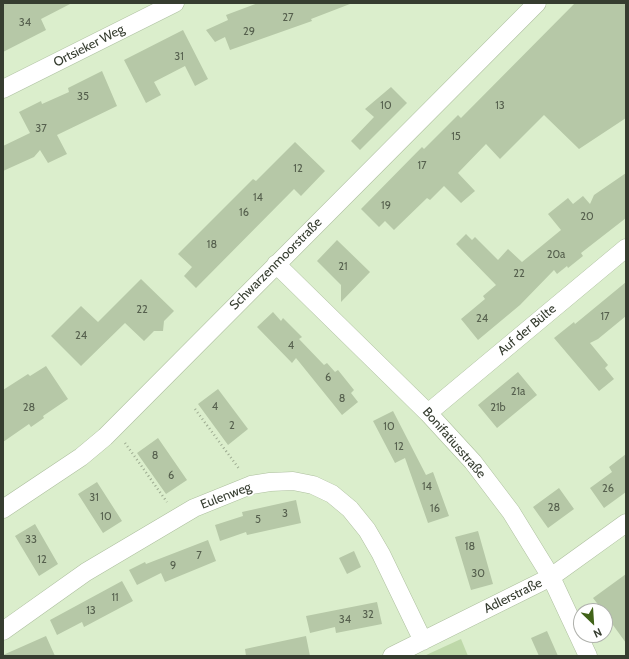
<!DOCTYPE html>
<meta charset="utf-8">
<style>
body{margin:0}
#map{position:relative;width:629px;height:659px;overflow:hidden;background:#dbeecc;font-family:Cabin,sans-serif}
canvas{display:block}
.frame{position:absolute;inset:0;border:4px solid #363d30;pointer-events:none}
.north{position:absolute;left:573px;top:603px;width:40px;height:40px;box-sizing:border-box;background:#fff;border:1px solid #afb1ac;border-radius:50%;rotate:155deg;font-size:11px;font-weight:700;line-height:16px;text-align:center;color:#363d30}
.north::after{content:'';display:block;margin:auto;width:14px;height:18px;background:#416319;clip-path:polygon(50% 0,100% 100%,50% 72%,0 100%)}
</style>
<div id="map">
<canvas width="629" height="659"></canvas>
<div class="frame"></div>
<div class="north">N</div>
</div>
<script>
const g = document.querySelector('canvas').getContext('2d');
g.lineJoin = 'round';
function paint(path, color) { g.fillStyle = color; g.fill(path, 'evenodd'); }
const shape = rows => new Path2D(rows.map(r => 'M' + r).join(''));
function stroke(path, color, width, dash) { g.strokeStyle = color; g.lineWidth = width; g.lineCap = dash ? 'butt' : 'round'; g.setLineDash(dash || []); g.stroke(path); }
function label(font, color, halo, rows, align = 'center') {
  g.font = font + ' Cabin,sans-serif'; g.lineWidth = 3.5; g.setLineDash([]); g.textBaseline = 'middle'; g.strokeStyle = halo; g.fillStyle = color; for (const [text, x, y, turn = 0] of rows) {
    g.save(); g.translate(x, y); g.rotate((+turn || 0) * Math.PI / 180); g.textAlign = isNaN(turn) ? turn : align; if (halo) g.strokeText(text, 0, 0); g.fillText(text, 0, 0); g.restore();
  }
}
const green = shape([
 [461,639,468,656,424,656]
]);
const building = shape([
 [3,3,72,3,41,19,46,30,3,52],
 [258,3,350,3,350,4,311,19,312,21,230,50,225,37,215,42,206,30,228,20,226,15],
 [575,3,626,3,626,118,579,149,544,115,500,159,486,144,458,173,475,191,461,203,444,186,430,200,427,198,394,230,385,221,379,227,361,209,422,147,424,149,458,115,461,118],
 [183,30,208,79,195,86,185,66,154,82,161,95,146,103,124,60],
 [102,71,117,106,57,135,67,154,48,163,40,150,34,157,3,171,3,146,30,133,19,112,41,101,42,104,69,92,68,88],
 [391,87,407,103,360,150,351,141,374,117,365,109],
 [295,142,325,171,301,196,294,189,196,288,184,276,192,267,178,254,253,179,256,181],
 [626,173,626,218,581,253,583,256,568,268,567,266,557,274,554,270,520,305,478,340,461,319,485,299,483,296,496,285,456,244,466,234,472,240,475,237,498,260,508,249,522,262,561,230,548,214,568,198,573,204,583,196,590,204,594,195],
 [337,240,370,272,341,302,341,285,317,261],
 [141,279,174,311,164,321,163,331,154,331,144,341,125,323,81,366,51,336,81,306,98,322],
 [626,282,626,316,598,339,590,343,608,365,605,368,614,379,599,391,554,338,574,322,575,324],
 [273,312,281,321,283,318,302,337,299,339,324,365,327,363,335,372,338,370,354,390,351,393,358,402,342,415,296,358,292,363,257,327],
 [46,366,68,399,43,416,44,418,31,427,29,424,3,442,3,390,28,374,30,376],
 [518,372,537,395,497,428,478,405],
 [218,389,248,429,228,445,198,404],
 [393,411,426,475,433,472,449,516,428,523,405,458,395,463,373,421],
 [158,438,187,480,166,494,137,453],
 [626,454,626,492,604,508,590,488,612,472,609,467],
 [97,482,122,521,103,533,78,494],
 [559,488,574,509,548,528,533,507],
 [296,500,301,523,247,535,246,532,220,541,215,525,243,516,242,512],
 [35,524,58,564,39,576,15,536],
 [478,531,493,584,471,590,455,537],
 [208,540,216,561,165,582,161,573,137,585,129,570,145,562,146,564],
 [354,551,361,567,347,574,339,558],
 [626,574,626,643,605,614,605,611,603,611,593,598],
 [122,581,133,601,84,627,82,622,57,635,50,620],
 [377,602,382,624,336,633,335,627,310,633,306,616],
 [547,631,558,656,539,656,531,638],
 [46,636,55,656,3,656,3,655],
 [306,636,310,656,246,656,245,649]
]);
const path = shape([
 [195,409,240,470],
 [125,443,167,502]
]);
const minor = shape([
 [3,89,175,3],
 [276,264,428,413,473,462,511,512,551,577,588,656],
 [428,413,626,248],
 [3,509,81,457,105,437,537,3],
 [3,631,86,572,194,508,251,485,270,482,293,481,313,485,332,494,350,509,367,530,381,554,423,641],
 [392,656,551,577,626,523]
]);
const numberNames = [
 ["27",288,18],
 ["34",25,23],
 ["29",249,32],
 ["31",179,57],
 ["35",83,97],
 ["10",386,106],
 ["13",500,106],
 ["37",41,129],
 ["15",456,137],
 ["17",422,166],
 ["12",298,169],
 ["14",258,198],
 ["19",386,206],
 ["16",244,213],
 ["20",587,217],
 ["18",212,245],
 ["20a",556,255],
 ["21",343,267],
 ["22",519,274],
 ["22",142,310],
 ["17",605,317],
 ["24",482,319],
 ["24",81,336],
 ["4",291,346],
 ["6",328,378],
 ["21a",518,392],
 ["8",342,399],
 ["4",215,407],
 ["28",29,408],
 ["21b",498,408],
 ["2",232,426],
 ["10",389,427],
 ["12",399,447],
 ["8",155,456],
 ["6",171,476],
 ["14",427,487],
 ["26",608,489],
 ["31",94,498],
 ["28",554,508],
 ["16",435,509],
 ["3",285,514],
 ["10",106,517],
 ["5",258,520],
 ["33",31,540],
 ["18",470,547],
 ["7",199,556],
 ["12",42,560],
 ["9",173,566],
 ["30",478,574],
 ["11",115,598],
 ["13",91,611],
 ["32",368,615],
 ["34",345,620]
];
const streetNames = [
 ["Ortsieker Weg",89,46,-27],
 ["Schwarzenmoorstraße",276,264,-45],
 ["Auf der Bülte",527,330,-40],
 ["Bonifatiusstraße",454,443,49],
 ["Eulenweg",226,496,-21],
 ["Adlerstraße",513,596,-26]
];
paint(green, '#bed8a9');
paint(building, '#b6c8a7');
stroke(minor, '#adbf9e', 19);
stroke(path, '#9dab91', 2.5, [1, 3]);
stroke(minor, '#fff', 18);
label('11px', '#56604e', null, numberNames);
label('13px', '#363d30', '#fff', streetNames);
</script>
